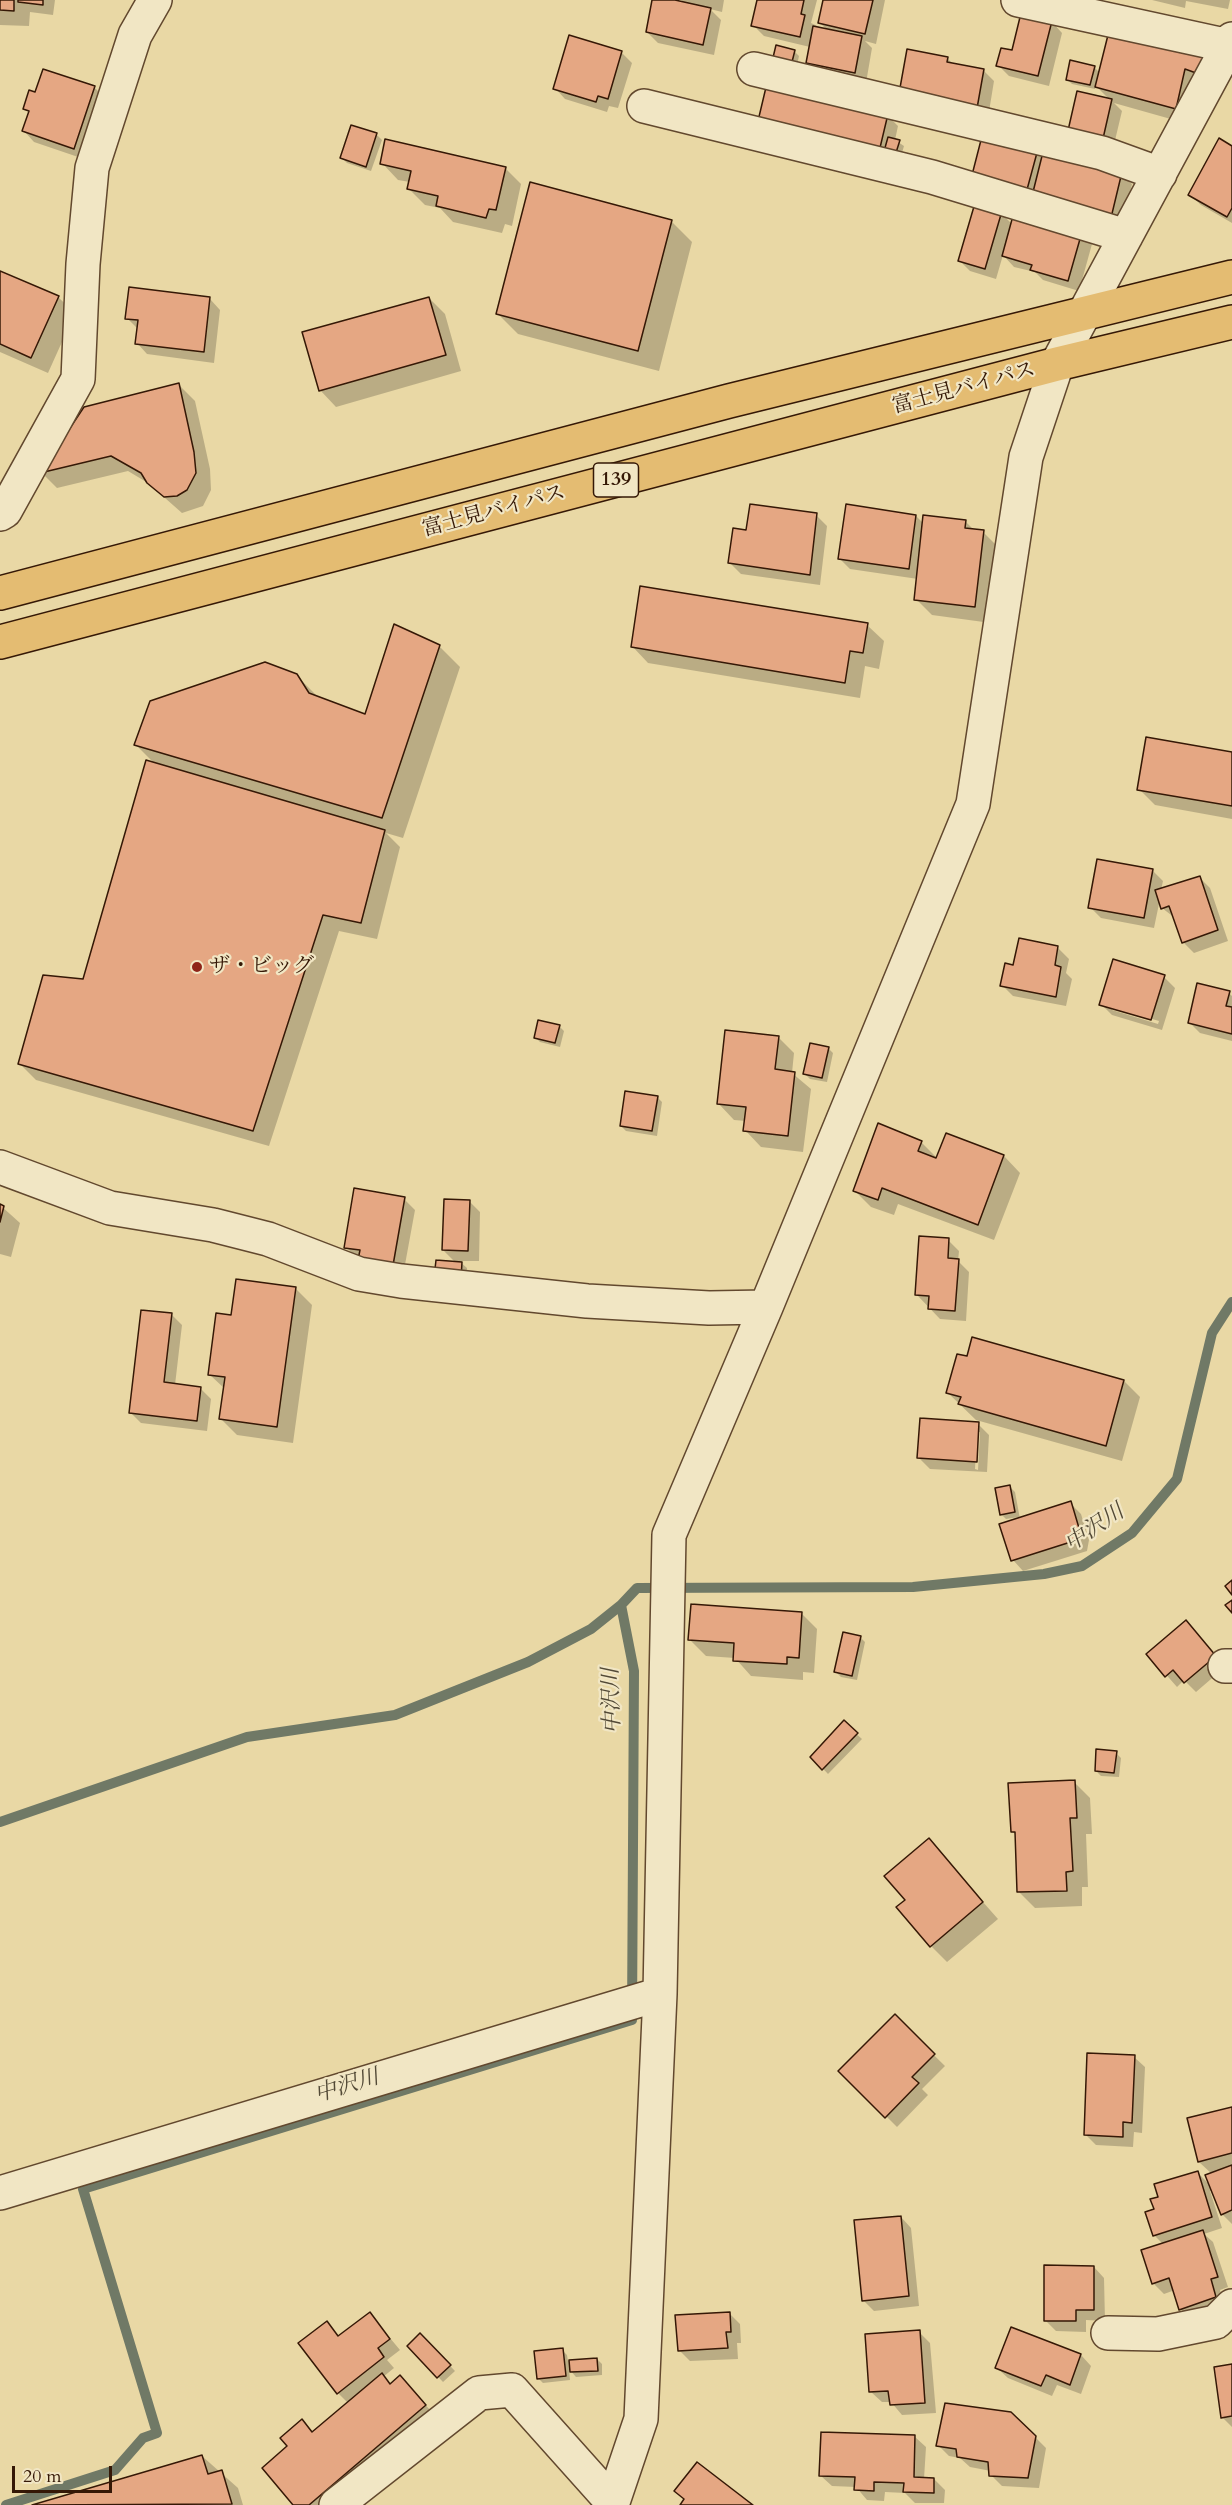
<!DOCTYPE html>
<meta charset="utf-8">
<style>
body{margin:0}
#map{position:relative;width:1232px;height:2505px;overflow:hidden;background:#e9d8a5;font-family:Cardo,serif}
canvas{display:block}
.scale{position:absolute;left:12px;top:2466px;width:100px;height:27px;box-sizing:border-box;border:3px solid #351806;border-top:0;padding-left:8px;font-size:18px;line-height:21px;white-space:nowrap;color:#351806;-webkit-text-stroke:4px #f1e6c4;paint-order:stroke}
</style>
<div id="map">
<canvas width="1232" height="2505"></canvas>
<div class="scale">20 m</div>
</div>
<script>
const g = document.querySelector('canvas').getContext('2d');
g.lineJoin = 'round';
function paint(path, color) { g.fillStyle = color; g.fill(path, 'evenodd'); }
const shape = rows => new Path2D(rows.map(r => 'M' + r).join(''));
function stroke(path, color, width, dash) { g.strokeStyle = color; g.lineWidth = width; g.lineCap = dash ? 'butt' : 'round'; g.setLineDash(dash || []); g.stroke(path); }
function label(font, color, halo, rows, align = 'center') {
  g.font = font + ' Cardo,"Noto Serif JP",serif'; g.lineWidth = 4.5; g.setLineDash([]); g.textBaseline = 'middle'; g.strokeStyle = halo; g.fillStyle = color; for (const [text, x, y, turn = 0] of rows) {
    g.save(); g.translate(x, y); g.rotate((+turn || 0) * Math.PI / 180); g.textAlign = isNaN(turn) ? turn : align; if (halo) g.strokeText(text, 0, 0); g.fillText(text, 0, 0); g.restore();
  }
}
const shadow = shape([
 [0,0,55,0,53,15,30,12,29,26,0,25],
 [654,0,685,4,681,0,724,0,722,12,710,9,721,20,714,55,658,43,647,32],
 [759,0,817,0,811,23,828,31,820,23,825,0,885,0,876,44,865,41,872,48,866,83,818,74,807,63,810,47,764,36,753,25],
 [1152,0,1230,0,1228,9,1186,1,1185,8],
 [1052,22,1062,33,1049,86,1009,76,998,65],
 [794,51,799,56,795,75,777,70],
 [621,52,632,63,618,108,609,106,607,112,565,99,555,88],
 [1205,56,1192,125,1114,103,1122,111,1112,153,1080,145,1110,100,1096,86,1095,89,1072,84,1067,79,1094,67,1100,73],
 [947,58,954,65,984,71,994,81,987,124,910,110],
 [94,87,105,98,84,159,34,142,24,131,30,113,25,109,36,94],
 [887,115,898,126,895,140,904,146,899,163,770,131],
 [352,126,377,135,382,140,371,171,347,163,342,158],
 [1232,147,1232,223,1201,205,1190,195],
 [1007,149,1037,151,1043,157,1121,174,1132,184,1121,232,1036,207],
 [382,163,505,168,521,184,512,226,505,224,502,233,453,222,440,208,425,205,409,189,410,182,398,180],
 [1001,213,1012,224,1081,233,1092,244,1079,291,1043,280,1035,272,1014,267,1003,255,996,279,970,271,959,260],
 [671,221,692,242,659,371,518,334,497,313],
 [0,273,58,297,75,313,48,373,0,352],
 [429,298,445,314,461,371,336,407,320,390],
 [210,299,220,310,214,363,147,354,137,343,138,329,127,318],
 [179,385,195,401,210,469,211,490,203,506,182,513,148,483,128,471,57,488,42,473],
 [816,515,827,526,820,585,741,574,730,563,747,532],
 [916,516,924,524,965,521,975,531,983,532,999,548,991,623,932,615,916,599,918,579,850,569,839,558],
 [867,625,884,641,879,669,865,666,860,698,648,663,632,646],
 [439,646,460,667,403,838,386,833,400,847,377,939,339,931,269,1146,36,1080,20,1064,84,980,155,764,136,745,296,675,318,697,366,716],
 [1232,754,1232,819,1155,805,1139,789],
 [1152,870,1163,881,1161,890,1200,878,1210,888,1228,941,1194,953,1183,942,1175,918,1162,908,1160,899,1154,928,1101,918,1090,907],
 [1058,948,1069,959,1066,973,1072,979,1066,1006,1013,996,1002,985,1015,967],
 [1164,977,1175,988,1162,1030,1112,1015,1101,1004],
 [1112,1007,1159,1021,1158,1024,1112,1010],
 [1229,993,1232,996,1232,1041,1200,1033,1189,1022],
 [559,1026,564,1031,560,1047,540,1042,535,1037],
 [778,1037,794,1053,792,1073,811,1089,803,1152,761,1147,745,1130,746,1121,734,1120,718,1103],
 [828,1048,833,1053,827,1082,810,1079,805,1074],
 [657,1097,662,1102,657,1136,626,1131,621,1126],
 [947,1135,1004,1156,1020,1173,994,1240,898,1204,894,1215,871,1207,855,1191,921,1142,938,1159],
 [404,1199,415,1210,402,1281,357,1258,346,1247],
 [470,1202,480,1212,479,1261,459,1261,467,1268,466,1285,456,1263,443,1250],
 [0,1205,20,1223,11,1257,0,1254],
 [948,1240,959,1251,958,1261,969,1272,966,1321,940,1319,917,1295],
 [295,1288,312,1305,293,1443,237,1435,221,1419,225,1389,209,1374,232,1317],
 [171,1314,182,1325,175,1385,200,1388,211,1399,207,1431,141,1423,131,1413],
 [1124,1381,1140,1397,1122,1461,976,1420,947,1392],
 [978,1424,989,1435,987,1472,930,1469,919,1458],
 [977,1432,980,1432,978,1470,975,1469],
 [1010,1487,1015,1492,1020,1519,1070,1503,1081,1514,1089,1540,1087,1551,1023,1571,1013,1560,1019,1517,1006,1519,1001,1514],
 [801,1613,817,1629,814,1673,803,1672,803,1680,751,1676,735,1658,706,1656,690,1640],
 [1186,1622,1225,1667,1196,1692,1184,1680,1177,1687,1148,1654],
 [860,1637,865,1642,857,1680,841,1677,836,1672],
 [844,1723,862,1739,828,1774,812,1757],
 [1116,1753,1121,1758,1119,1777,1101,1776,1096,1771],
 [1074,1782,1090,1798,1092,1834,1086,1834,1088,1887,1082,1887,1082,1906,1035,1908,1019,1892,1016,1835,1012,1831],
 [928,1840,998,1919,947,1962,931,1946,907,1900],
 [895,2017,945,2066,922,2089,928,2095,897,2127,841,2071],
 [1134,2057,1145,2067,1142,2133,1134,2132,1133,2147,1096,2145,1085,2134],
 [1232,2108,1232,2224,1222,2214,1213,2190,1210,2191,1222,2228,1204,2234,1213,2242,1228,2287,1220,2290,1226,2308,1191,2320,1181,2309,1175,2290,1164,2294,1153,2283,1163,2244,1154,2235,1155,2210,1160,2198,1197,2172,1212,2187,1212,2174,1199,2162],
 [901,2217,911,2228,919,2306,874,2311,863,2300],
 [1094,2267,1104,2278,1105,2321,1086,2320,1086,2332,1056,2331,1045,2320],
 [729,2313,740,2324,741,2343,737,2343,738,2359,690,2361,679,2350],
 [370,2314,400,2350,387,2360,394,2368,383,2377,391,2385,400,2377,441,2422,344,2505,295,2505,289,2446,302,2422,314,2433,348,2403,338,2393,327,2323,340,2337],
 [1012,2329,1081,2355,1091,2366,1081,2394,1057,2385,1052,2396,1008,2378,997,2368],
 [919,2332,930,2343,936,2413,902,2415,891,2402,882,2402,871,2392],
 [420,2335,455,2371,443,2382,409,2346],
 [562,2350,567,2355,568,2361,597,2359,602,2364,602,2375,576,2377,569,2369,570,2380,543,2383,538,2378],
 [1232,2366,1232,2427,1222,2417],
 [915,2437,926,2447,924,2479,934,2479,945,2490,944,2503,915,2503,905,2493,885,2492,884,2501,867,2500,856,2487,832,2486,821,2476],
 [1035,2437,1046,2448,1039,2488,1002,2486,991,2475,991,2471,970,2467,960,2458,949,2456,938,2445],
 [202,2456,238,2488,243,2505,38,2505]
]);
const stream = shape([
 [0,1822,247,1737,395,1715,528,1662,591,1629,621,1605,637,1588,913,1587,1044,1574,1082,1566,1132,1533,1177,1479,1212,1333,1232,1302],
 [6,2505,115,2470,143,2438,157,2433,83,2189,632,2020,634,1671,621,1605]
]);
const building = shape([
 [0,0,14,0,14,11,0,10,0,0],
 [18,0,43,0,43,5,18,2,18,0],
 [652,0,675,0,711,8,703,45,646,32,652,0],
 [757,0,804,0,801,14,805,15,800,37,751,26,757,0],
 [823,0,873,0,865,34,818,23,823,0],
 [1021,13,1052,21,1038,76,996,66,1001,48,1012,50,1021,13],
 [813,26,862,36,855,73,806,63,813,26],
 [1109,31,1206,55,1196,73,1185,69,1176,109,1095,87,1109,31],
 [569,35,622,51,608,99,598,96,596,102,553,89,569,35],
 [776,45,795,50,790,70,771,66,776,45],
 [907,49,948,57,947,62,984,69,976,114,898,99,907,49],
 [1070,60,1095,66,1090,85,1066,80,1070,60],
 [43,69,95,86,74,149,22,131,29,111,23,109,29,90,35,92,43,69],
 [767,83,888,114,879,152,758,121,767,83],
 [1077,91,1112,99,1102,143,1067,135,1077,91],
 [351,125,377,133,366,167,340,158,351,125],
 [888,137,900,140,894,159,883,155,888,137],
 [1219,138,1232,146,1232,208,1227,217,1188,195,1219,138],
 [385,139,506,167,496,210,489,209,486,218,436,206,438,196,407,189,411,171,380,164,385,139],
 [981,140,1006,147,1007,142,1038,149,1025,197,972,175,981,140],
 [1043,152,1122,172,1110,222,1032,196,1043,152],
 [530,182,672,220,638,351,496,314,530,182],
 [975,203,1002,211,985,269,958,261,975,203],
 [1014,212,1082,232,1068,281,1030,270,1032,265,1002,256,1014,212],
 [0,271,59,296,31,358,0,344,0,271],
 [129,287,210,297,204,352,135,344,138,320,125,319,129,287],
 [429,297,446,355,319,391,302,332,429,297],
 [179,383,194,452,196,473,187,490,177,496,164,497,147,483,141,473,111,456,40,473,84,407,179,383],
 [750,504,817,513,810,575,728,563,733,528,746,530,750,504],
 [846,504,916,515,909,569,838,559,846,504],
 [923,515,966,520,965,528,984,530,975,607,914,600,923,515],
 [640,586,868,623,863,653,850,651,845,683,631,647,640,586],
 [394,624,440,645,382,818,134,745,150,701,265,662,297,674,309,693,365,714,394,624],
 [1146,737,1232,752,1232,806,1137,790,1146,737],
 [146,760,385,830,361,923,323,915,253,1131,18,1064,43,975,83,979,146,760],
 [1097,859,1153,869,1144,918,1088,908,1097,859],
 [1200,876,1218,930,1182,943,1169,906,1161,909,1155,890,1200,876],
 [1019,938,1058,946,1055,965,1061,967,1056,997,1000,986,1005,963,1013,965,1019,938],
 [1113,959,1165,975,1151,1020,1099,1005,1113,959],
 [1197,983,1230,991,1226,1006,1232,1007,1232,1034,1188,1023,1197,983],
 [538,1020,560,1025,555,1043,534,1038,538,1020],
 [725,1030,779,1036,775,1069,795,1072,788,1136,743,1131,746,1107,717,1104,725,1030],
 [810,1043,829,1047,822,1078,803,1074,810,1043],
 [625,1091,658,1096,652,1131,620,1126,625,1091],
 [878,1123,922,1141,918,1151,936,1158,946,1133,1004,1155,978,1225,882,1188,878,1200,853,1191,878,1123],
 [354,1188,405,1197,392,1271,357,1265,360,1250,344,1248,354,1188],
 [444,1199,470,1200,468,1251,442,1250,444,1199],
 [0,1204,4,1206,0,1222,0,1204],
 [919,1236,949,1238,948,1258,959,1259,955,1311,928,1309,929,1296,915,1295,919,1236],
 [436,1260,462,1262,461,1280,434,1278,436,1260],
 [236,1279,296,1287,277,1427,219,1419,225,1377,208,1375,216,1313,231,1315,236,1279],
 [141,1310,172,1313,164,1382,201,1387,197,1421,129,1413,141,1310],
 [972,1337,1124,1380,1106,1446,958,1404,961,1397,946,1393,957,1354,967,1356,972,1337],
 [920,1418,979,1422,977,1462,917,1458,920,1418],
 [1010,1485,1015,1512,1000,1515,995,1488,1010,1485],
 [1071,1501,1079,1528,1077,1540,1011,1561,999,1524,1071,1501],
 [1232,1580,1232,1595,1225,1586,1232,1580],
 [1232,1600,1232,1613,1225,1605,1232,1600],
 [691,1604,802,1612,799,1658,787,1657,787,1664,733,1661,734,1643,688,1640,691,1604],
 [1186,1620,1216,1656,1184,1683,1173,1670,1165,1677,1146,1654,1186,1620],
 [843,1632,861,1636,852,1676,834,1672,843,1632],
 [844,1720,858,1733,822,1770,810,1757,844,1720],
 [1096,1749,1117,1751,1114,1773,1095,1771,1096,1749],
 [1075,1780,1077,1818,1070,1818,1073,1871,1066,1872,1067,1891,1017,1892,1015,1832,1011,1832,1008,1783,1075,1780],
 [929,1838,983,1902,930,1947,896,1907,905,1900,884,1876,929,1838],
 [895,2014,935,2054,912,2077,919,2083,885,2118,838,2071,895,2014],
 [1087,2053,1135,2055,1132,2123,1123,2122,1123,2137,1084,2135,1087,2053],
 [1232,2107,1232,2153,1198,2162,1187,2118,1232,2107],
 [1232,2165,1232,2210,1221,2215,1205,2175,1232,2165],
 [1198,2171,1212,2217,1153,2236,1145,2212,1154,2209,1150,2199,1158,2197,1154,2184,1198,2171],
 [901,2216,909,2296,862,2301,854,2220,901,2216],
 [1203,2230,1218,2277,1211,2279,1216,2297,1179,2310,1169,2278,1152,2284,1141,2250,1203,2230],
 [1044,2265,1094,2266,1094,2310,1076,2310,1076,2321,1044,2321,1044,2265],
 [370,2312,390,2339,378,2348,384,2357,337,2394,298,2343,327,2321,338,2336,370,2312],
 [730,2312,731,2332,726,2332,728,2348,678,2351,675,2315,730,2312],
 [1011,2327,1081,2354,1070,2385,1046,2375,1041,2386,995,2368,1011,2327],
 [920,2330,925,2403,890,2405,888,2391,869,2392,865,2334,920,2330],
 [420,2333,451,2365,437,2378,407,2346,420,2333],
 [563,2348,566,2376,537,2379,534,2351,563,2348],
 [597,2358,598,2371,570,2372,569,2360,597,2358],
 [1232,2364,1232,2416,1221,2418,1214,2367,1232,2364],
 [382,2373,390,2384,400,2375,426,2405,309,2505,293,2505,262,2468,287,2446,280,2438,302,2419,312,2432,382,2373],
 [945,2403,1011,2412,1036,2436,1028,2478,989,2476,988,2462,957,2457,956,2449,936,2446,945,2403],
 [821,2432,915,2435,914,2477,934,2478,934,2493,903,2492,904,2483,874,2482,874,2491,854,2490,855,2477,819,2476,821,2432],
 [202,2455,208,2474,222,2470,232,2504,32,2505,202,2455],
 [697,2462,753,2505,680,2505,684,2499,674,2491,697,2462]
]);
const minor = shape([
 [1018,0,1229,46],
 [754,69,1102,153,1160,174],
 [644,106,932,177,1126,236],
 [0,514,5,511,78,379,83,264,92,168,135,35,155,0],
 [0,1167,110,1208,213,1225,268,1239,359,1274,401,1281,587,1301,709,1308,766,1307],
 [1225,1666,1232,1666],
 [0,2193,660,1994],
 [1108,2333,1158,2334,1216,2322,1232,2306],
 [336,2505,479,2393,512,2390,613,2503],
 [612,2505,641,2419,660,1994,669,1535,766,1307,973,804,1026,457,1057,364,1232,39]
]);
const highway = shape([
 [0,593,729,401,1232,277],
 [0,642,1057,364,1232,322]
]);
const markers = [
 [197,967,6,"#8f2418"]
];
const shields = [
 [616,480,45]
];
const shieldNames = [
 ["139",616,480]
];
const streetNames = [
 ["富士見バイパス",964,389,-15],
 ["富士見バイパス",494,512,-15]
];
const poiNames = [
 ["ザ・ビッグ",209,967]
];
const waterNames = [
 ["中沢川",1095,1529,-34],
 ["中沢川",613,1701,-92],
 ["中沢川",347,2087,-17]
];
paint(shadow, '#0003');
stroke(stream, '#707966', 10);
paint(building, '#e5a783');
stroke(building, '#351806', 1.5);
stroke(minor, '#62482e', 36);
stroke(highway, '#351806', 36);
stroke(minor, '#f1e6c4', 33);
stroke(highway, '#e4bc72', 33);
for (const [x, y, r, color] of markers) { const dot = new Path2D(); dot.arc(x, y, r, 0, 2 * Math.PI); g.fillStyle = color; g.fill(dot); stroke(dot, '#f1e6c4', 2); }
for (const [x, y, w] of shields) { const box = new Path2D(); box.roundRect(x - w / 2, y - 17, w, 34, 4.5); g.fillStyle = '#f1e6c4'; g.fill(box); stroke(box, '#351806', 1.5); }
label('bold 20px', '#351806', null, shieldNames);
label('21px', '#351806', '#f1e6c4', streetNames);
label('21px', '#351806', '#f1e6c4', poiNames, 'left');
label('italic 22px', '#524936', '#f1e6c4', waterNames);
</script>
